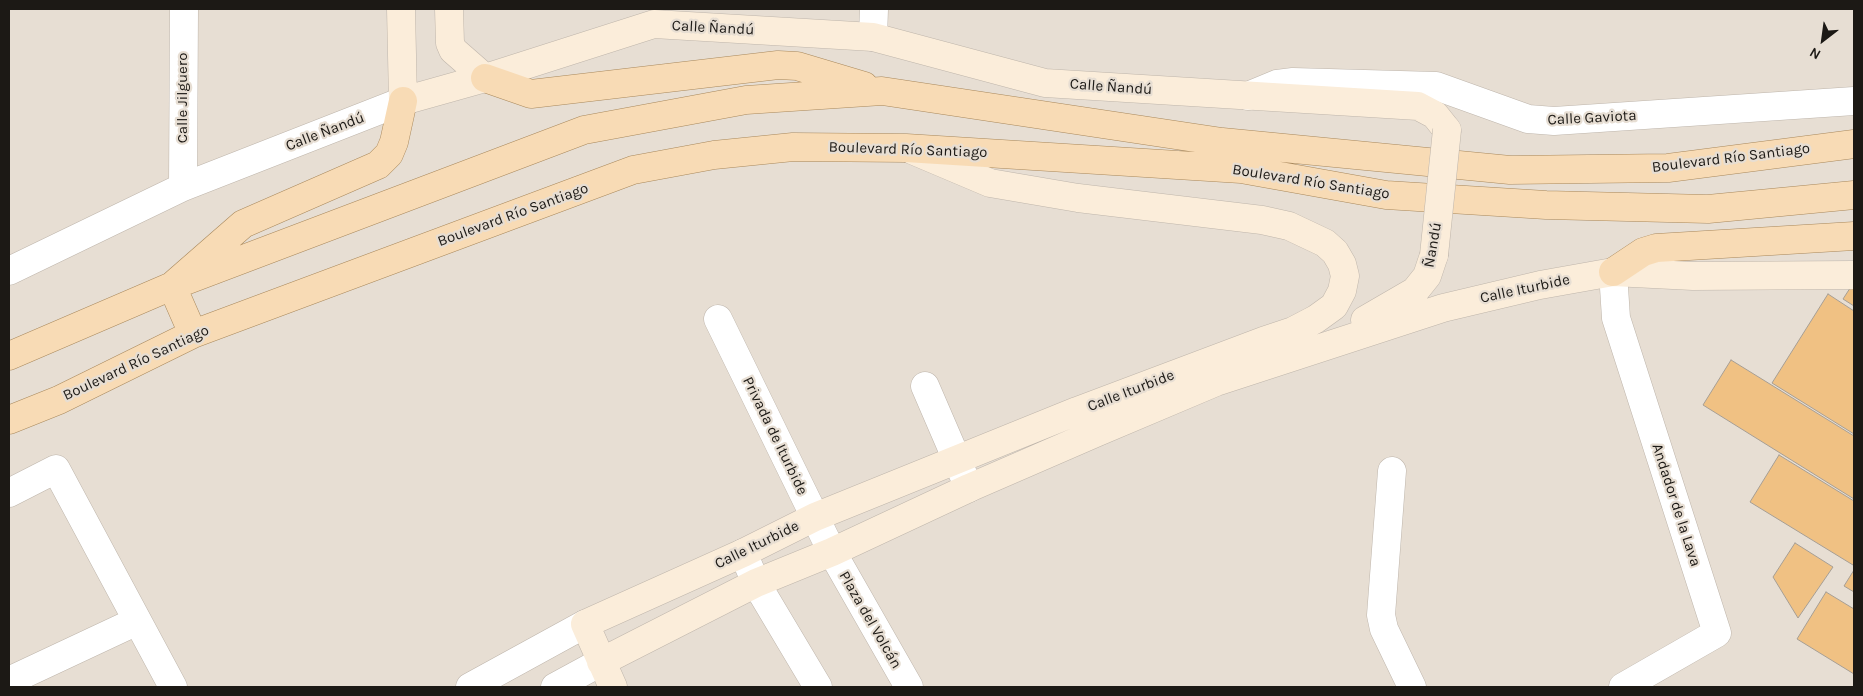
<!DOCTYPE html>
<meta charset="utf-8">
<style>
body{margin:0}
#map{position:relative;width:1863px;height:696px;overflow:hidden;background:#e7ded3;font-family:Karla,sans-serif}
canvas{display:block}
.frame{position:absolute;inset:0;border:10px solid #1c1915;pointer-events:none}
.north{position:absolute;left:1798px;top:15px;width:50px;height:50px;-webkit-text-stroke:4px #e7ded3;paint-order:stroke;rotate:210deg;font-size:14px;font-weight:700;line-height:20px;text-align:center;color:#1c1915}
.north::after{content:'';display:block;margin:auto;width:18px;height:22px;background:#1c1915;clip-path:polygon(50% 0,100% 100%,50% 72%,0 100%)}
</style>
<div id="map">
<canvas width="1863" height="696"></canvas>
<div class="frame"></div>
<div class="north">N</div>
</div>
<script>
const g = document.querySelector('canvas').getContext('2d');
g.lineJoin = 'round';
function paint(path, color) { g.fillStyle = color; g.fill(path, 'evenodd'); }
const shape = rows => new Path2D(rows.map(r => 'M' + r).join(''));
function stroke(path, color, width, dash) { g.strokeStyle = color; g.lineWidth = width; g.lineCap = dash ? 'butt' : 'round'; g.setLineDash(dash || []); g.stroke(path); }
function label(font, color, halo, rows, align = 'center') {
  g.font = font + ' Karla,sans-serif'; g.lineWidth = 4.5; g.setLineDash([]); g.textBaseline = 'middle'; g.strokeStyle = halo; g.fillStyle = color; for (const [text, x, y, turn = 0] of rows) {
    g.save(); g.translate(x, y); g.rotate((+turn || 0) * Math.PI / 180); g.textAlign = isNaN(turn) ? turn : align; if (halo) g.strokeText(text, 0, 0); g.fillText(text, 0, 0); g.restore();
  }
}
const building = shape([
 [1854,282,1854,306,1843,299,1854,282],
 [1828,294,1854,311,1854,434,1772,383,1828,294],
 [1731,360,1854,436,1854,499,1703,405,1731,360],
 [1779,455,1854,501,1854,563,1853,565,1750,502,1779,455],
 [1795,543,1833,567,1798,618,1773,577,1795,543],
 [1854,570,1854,592,1844,586,1854,570],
 [1826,592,1854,609,1854,674,1797,639,1826,592]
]);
const street = shape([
 [873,37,874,9],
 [1248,96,1277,84,1293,82,1436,86,1528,119,1554,121,1854,101],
 [183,187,184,9],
 [9,271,183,187,403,101],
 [1613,272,1616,318,1717,633,1623,687],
 [718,319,832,552,909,687],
 [925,386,969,488],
 [1392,471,1381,615,1384,629,1412,687],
 [9,493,56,469,173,687],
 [743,553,756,583,818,687],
 [9,681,137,621],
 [470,687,585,624],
 [555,687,601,662]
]);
const secondary = shape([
 [401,9,403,101,485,78,654,24,873,37,1045,83,1418,106,1435,115,1447,130],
 [449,9,450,43,453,50,485,78],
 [1365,320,1415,291,1427,276,1434,255],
 [601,662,756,583,832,552,969,488,1098,432,1216,382,1443,308,1540,285,1613,272,1693,276,1854,275],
 [613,687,585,624,743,553,815,517,1077,411,1263,341,1293,331,1316,319,1334,306,1342,291,1345,276,1342,264,1335,252,1325,243,1289,226,1262,220,1078,198,990,183,912,150]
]);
const primary = shape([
 [485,78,531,94,778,65,797,66,864,86],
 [1613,272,1643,252,1656,248,1854,236],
 [193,334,172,286,243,224,378,165,389,154,394,142,403,101],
 [9,356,172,286,584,130,746,100,882,91,1222,142,1510,170,1668,168,1854,144],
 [9,420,59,400,193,334,633,170,714,155,793,147,906,148,1241,169,1386,195,1546,205,1708,209,1854,195]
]);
const secondaryBridge = shape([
 [1434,255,1447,130]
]);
const streetNames = [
 ["Calle Ñandú",713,28,3],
 ["Calle Ñandú",1111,87,4],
 ["Calle Jilguero",183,98,-90],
 ["Calle Gaviota",1592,118,-3],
 ["Calle Ñandú",325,132,-21],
 ["Boulevard Río Santiago",908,150,2],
 ["Boulevard Río Santiago",1731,158,-7],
 ["Boulevard Río Santiago",1311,182,9],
 ["Boulevard Río Santiago",513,215,-20],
 ["Ñandú",1433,245,-80],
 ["Calle Iturbide",1525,289,-12],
 ["Boulevard Río Santiago",136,363,-25],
 ["Calle Iturbide",1131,391,-21],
 ["Privada de Iturbide",775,436,64],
 ["Andador de la Lava",1676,505,72],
 ["Calle Iturbide",757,545,-26],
 ["Plaza del Volcán",870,620,60]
];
paint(building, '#f0c183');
stroke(building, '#a69e94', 1);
stroke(street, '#beb5ab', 29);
stroke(secondary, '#beb5ab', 29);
stroke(primary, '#a8885c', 29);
stroke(street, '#fff', 28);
stroke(secondary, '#fbedda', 28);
stroke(primary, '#f8dbb5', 28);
stroke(secondaryBridge, '#beb5ab', 29, []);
stroke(secondaryBridge, '#fbedda', 28);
label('15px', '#1c1915', '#e7ded3', streetNames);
</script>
